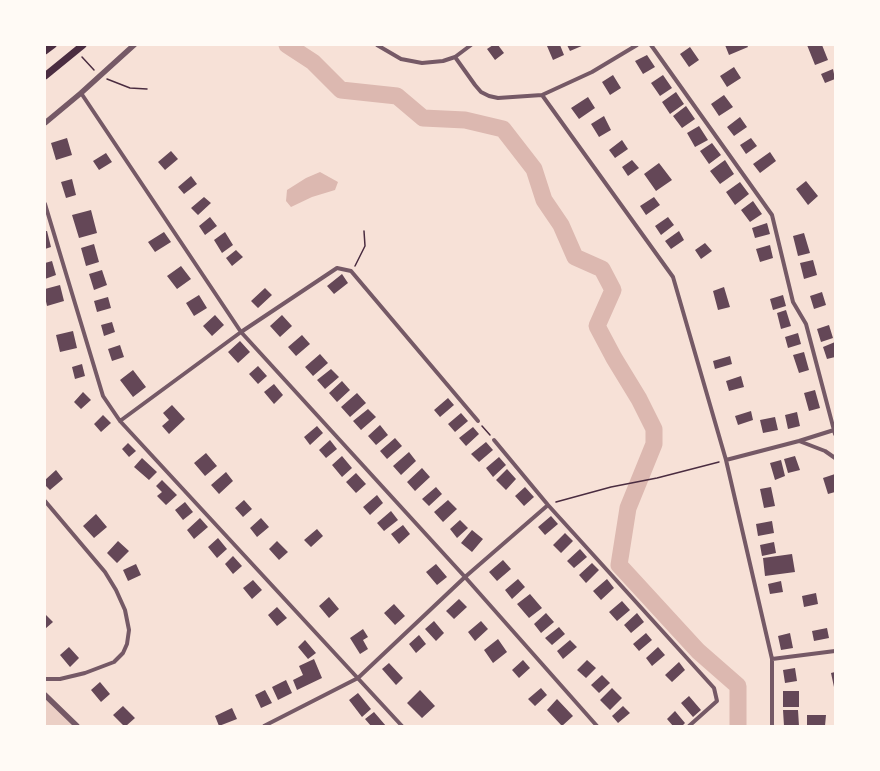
<!DOCTYPE html>
<style>
body{margin:0}
#map{position:relative;width:880px;height:771px;overflow:hidden;background:#f7e1d7;font-family:Spectral,serif}
canvas{display:block}
.frame{position:absolute;inset:0;border:46px solid #fffaf5;pointer-events:none}
</style>
<div id="map">
<canvas width="880" height="771"></canvas>
<div class="frame"></div>
</div>
<script>
const g = document.querySelector('canvas').getContext('2d');
g.lineJoin = 'round';
function paint(path, color) { g.fillStyle = color; g.fill(path, 'evenodd'); }
const shape = rows => new Path2D(rows.map(r => 'M' + r).join(''));
function stroke(path, color, width, dash) { g.strokeStyle = color; g.lineWidth = width; g.lineCap = dash ? 'butt' : 'round'; g.setLineDash(dash || []); g.stroke(path); }
const green = shape([
 [45,695,77,726,45,726]
]);
const water = shape([
 [320,172,338,182,335,190,312,197,291,207,286,201,287,190,306,178]
]);
const river = shape([
 [287,45,313,62,341,90,397,96,423,118,465,120,503,129,534,169,544,200,561,225,575,257,602,269,613,290,597,326,614,358,639,399,654,429,654,444,628,508,619,565,698,651,738,686,738,726]
]);
const building = shape([
 [493,45,498,45,504,53,495,60,487,49],
 [549,45,560,45,564,55,553,60,547,46],
 [567,45,584,45,570,51],
 [725,45,747,45,748,47,729,55],
 [807,45,822,45,828,60,815,65],
 [690,47,699,60,689,67,680,54],
 [647,55,655,67,643,74,635,61],
 [734,67,741,78,727,87,720,76],
 [833,69,835,79,825,83,821,74],
 [613,75,621,88,610,95,602,82],
 [663,75,672,88,660,96,651,83],
 [676,92,684,104,670,114,662,102],
 [724,95,733,107,719,116,711,104],
 [588,97,595,108,579,119,571,108],
 [686,106,695,119,682,128,673,116],
 [604,116,611,130,599,137,591,124],
 [740,117,747,127,734,136,727,127],
 [699,126,708,140,695,147,687,133],
 [67,138,72,155,56,160,51,143],
 [751,138,757,146,746,154,740,145],
 [622,140,628,149,615,158,609,150],
 [712,143,721,155,709,164,700,151],
 [171,151,178,159,165,170,158,162],
 [770,152,776,161,760,173,753,164],
 [106,153,112,162,99,170,93,161],
 [632,160,639,168,628,176,622,167],
 [725,160,734,174,720,184,710,171],
 [659,163,672,180,656,191,644,174],
 [191,176,197,184,184,194,178,187],
 [72,179,76,195,66,198,61,182],
 [806,181,818,196,808,205,796,189],
 [740,182,749,194,735,205,726,192],
 [204,197,211,203,198,215,191,208],
 [654,197,660,205,646,215,640,206],
 [753,201,762,214,750,222,741,210],
 [91,210,97,233,79,238,72,215],
 [210,217,217,226,205,235,199,226],
 [668,217,674,225,661,235,655,226],
 [767,223,770,234,755,238,752,228],
 [45,231,47,231,51,247,45,249],
 [679,231,684,240,671,249,665,241],
 [164,232,171,242,155,252,148,242],
 [225,232,233,245,222,253,214,240],
 [804,233,810,253,798,256,793,236],
 [705,243,712,251,701,259,695,250],
 [94,244,99,262,86,266,81,248],
 [770,245,773,258,760,262,756,249],
 [236,250,243,257,232,266,226,258],
 [813,260,817,275,804,279,800,263],
 [52,261,56,275,45,279,45,263],
 [181,266,191,279,177,289,167,276],
 [102,270,107,285,94,290,89,274],
 [342,274,348,283,334,294,327,286],
 [60,285,64,301,47,306,45,297,45,289],
 [724,287,730,307,718,310,713,291],
 [265,288,272,295,258,308,251,301],
 [822,292,826,305,814,309,810,296],
 [199,295,207,308,194,316,186,303],
 [783,295,786,306,773,310,770,299],
 [108,297,111,308,97,312,94,301],
 [786,310,791,326,781,329,777,313],
 [215,315,224,325,212,336,203,326],
 [282,315,292,326,280,337,270,326],
 [112,322,115,332,104,336,101,325],
 [829,325,833,338,821,342,817,329],
 [73,331,77,348,60,352,56,335],
 [798,333,801,344,788,348,785,337],
 [302,335,310,344,296,356,288,347],
 [240,341,250,352,238,363,228,352],
 [835,342,835,357,827,359,823,347],
 [120,345,124,357,112,361,108,349],
 [804,352,809,370,799,373,793,355],
 [320,354,328,363,313,376,305,367],
 [730,356,732,364,715,369,713,361],
 [82,364,85,376,75,379,72,367],
 [258,366,267,376,258,384,249,374],
 [331,369,339,377,325,389,317,380],
 [133,370,146,387,133,397,120,380],
 [741,376,744,387,729,391,726,381],
 [342,381,350,390,337,402,329,393],
 [274,384,283,395,274,404,264,392],
 [815,390,820,408,809,411,804,393],
 [83,392,91,400,81,409,74,402],
 [357,393,366,403,350,417,341,407],
 [448,398,454,405,440,417,434,410],
 [172,405,185,419,169,434,162,426,169,420,163,413],
 [368,409,376,417,361,430,353,421],
 [751,411,753,420,738,425,735,416],
 [797,412,800,426,788,429,785,415],
 [461,413,468,421,455,432,448,424],
 [103,415,111,423,101,432,94,424],
 [775,417,778,430,763,433,760,420],
 [380,425,388,435,376,445,368,436],
 [317,426,323,433,310,445,304,437],
 [473,427,479,434,466,446,459,438],
 [395,438,402,446,387,459,380,451],
 [330,440,337,449,326,458,319,450],
 [486,442,493,450,479,462,471,454],
 [128,443,136,451,129,457,122,449],
 [409,452,416,461,401,475,393,466],
 [206,453,217,466,205,476,194,463],
 [342,456,352,468,342,477,332,465],
 [795,456,800,470,788,473,784,459],
 [499,457,506,465,493,477,486,468],
 [142,458,157,472,149,480,134,467],
 [781,460,785,476,775,480,770,463],
 [422,468,430,477,415,491,407,482],
 [507,469,516,479,506,490,496,480],
 [56,470,63,479,50,490,45,485,45,480],
 [226,472,233,481,219,494,211,485],
 [356,473,366,484,356,493,346,482],
 [835,474,835,492,828,494,823,478],
 [162,480,177,495,166,505,157,496,162,492,156,486],
 [436,487,442,494,429,506,422,499],
 [525,487,534,497,524,506,515,496],
 [771,487,775,506,764,508,760,489],
 [377,495,383,503,370,515,363,507],
 [244,500,252,509,243,517,235,508],
 [448,500,457,509,443,522,434,512],
 [185,502,193,512,183,520,175,510],
 [391,511,398,520,384,531,377,523],
 [96,514,107,527,94,538,83,526],
 [551,516,558,524,545,535,538,527],
 [200,518,208,527,194,539,187,530],
 [261,518,269,527,257,537,250,528],
 [460,520,468,528,457,538,450,529],
 [772,521,774,533,758,536,756,524],
 [403,525,410,534,399,544,391,534],
 [317,529,323,536,311,547,304,540],
 [472,530,483,539,472,552,461,543],
 [565,533,573,541,561,553,553,545],
 [218,538,227,549,217,558,208,547],
 [118,541,129,551,117,563,107,553],
 [277,541,288,552,279,560,269,549],
 [774,542,776,553,762,556,760,545],
 [580,549,587,557,574,568,567,561],
 [792,554,795,572,765,576,763,558],
 [233,556,242,566,233,574,225,564],
 [503,560,511,569,497,581,489,572],
 [592,563,599,570,586,583,579,575],
 [136,564,141,575,128,581,123,570],
 [436,564,447,577,437,585,426,572],
 [518,579,525,587,512,599,505,590],
 [607,579,614,588,601,600,593,591],
 [253,580,262,590,252,599,243,588],
 [781,581,783,592,770,594,768,584],
 [816,593,818,604,804,607,802,596],
 [530,594,542,608,529,618,517,604],
 [329,597,339,609,329,618,319,606],
 [459,599,467,607,454,619,446,611],
 [622,601,630,610,617,621,609,612],
 [394,604,405,616,395,625,384,613],
 [277,607,287,618,277,626,268,615],
 [546,613,554,622,541,633,534,624],
 [637,613,644,622,631,633,624,625],
 [45,614,53,622,45,629],
 [434,621,444,633,436,641,425,629],
 [481,621,488,629,475,641,468,632],
 [559,627,565,634,552,645,545,638],
 [827,628,829,638,814,641,812,631],
 [363,629,368,637,363,640,368,649,360,654,350,638],
 [646,633,652,640,639,651,633,644],
 [790,633,793,648,781,650,778,636],
 [419,635,426,644,416,653,409,644],
 [498,639,507,652,493,663,484,650],
 [305,640,316,653,308,659,298,647],
 [570,640,577,647,563,659,557,651],
 [69,647,79,658,70,667,60,655],
 [658,647,665,655,652,666,646,658],
 [314,659,322,678,297,690,293,680,303,675,299,666],
 [523,660,530,668,519,678,512,670],
 [587,660,596,668,586,678,577,670],
 [679,662,685,670,672,682,665,675],
 [389,663,403,678,396,685,382,669],
 [795,668,797,681,785,683,783,670],
 [835,672,835,687,834,687,831,673],
 [602,675,610,683,599,693,591,685],
 [286,680,292,693,278,700,272,687],
 [100,682,110,694,101,702,91,690],
 [541,688,547,695,535,706,528,699],
 [612,688,622,698,610,710,600,700],
 [265,690,272,703,261,708,255,695],
 [420,690,435,706,422,718,407,703],
 [783,691,799,691,799,707,783,707],
 [358,693,371,709,362,717,349,700],
 [689,696,701,710,693,717,681,703],
 [557,699,573,716,562,726,547,710],
 [123,706,135,718,126,726,124,726,113,715],
 [623,706,630,713,618,723,612,716],
 [232,708,237,719,219,726,215,716],
 [783,710,798,710,799,726,784,726],
 [675,711,685,723,682,726,673,726,667,719],
 [374,712,386,726,371,726,365,719],
 [807,715,826,715,825,726,807,726]
]);
const path = shape([
 [82,57,94,70],
 [107,79,130,88,147,89],
 [355,266,365,246,364,231],
 [482,426,490,435],
 [556,502,611,487,657,478,719,462]
]);
const minor = shape([
 [377,45,401,59,422,63,443,61,455,57,471,45],
 [651,45,772,215,793,302,806,324,835,434],
 [455,57,475,85,481,92,489,96,498,98,542,95,673,277,726,460,772,659,772,726],
 [81,93,241,332,465,577,597,726],
 [542,95,592,72,637,45],
 [45,204,103,396,120,421,402,726],
 [120,421,241,332,337,268,351,271,478,421],
 [494,440,548,505,714,688,717,701,689,726],
 [799,441,825,451,835,458],
 [726,460,799,441,834,430],
 [45,501,105,572,116,590,125,610,129,630,127,644,123,653,114,662,85,673,60,679,45,679],
 [772,659,835,651],
 [264,726,358,678,465,577,548,505]
]);
const tertiary = shape([
 [45,123,81,93,134,45],
 [45,695,77,726]
]);
const primary = shape([
 [45,51,53,45],
 [45,76,83,45]
]);
paint(green, '#ebcfc5');
paint(water, '#dcb8b0');
stroke(river, '#dcb8b0', 17);
paint(building, '#644757');
stroke(path, '#4a2c40', 1.5);
stroke(minor, '#755966', 4);
stroke(tertiary, '#755966', 5.5);
stroke(primary, '#4a2c40', 7);
</script>
